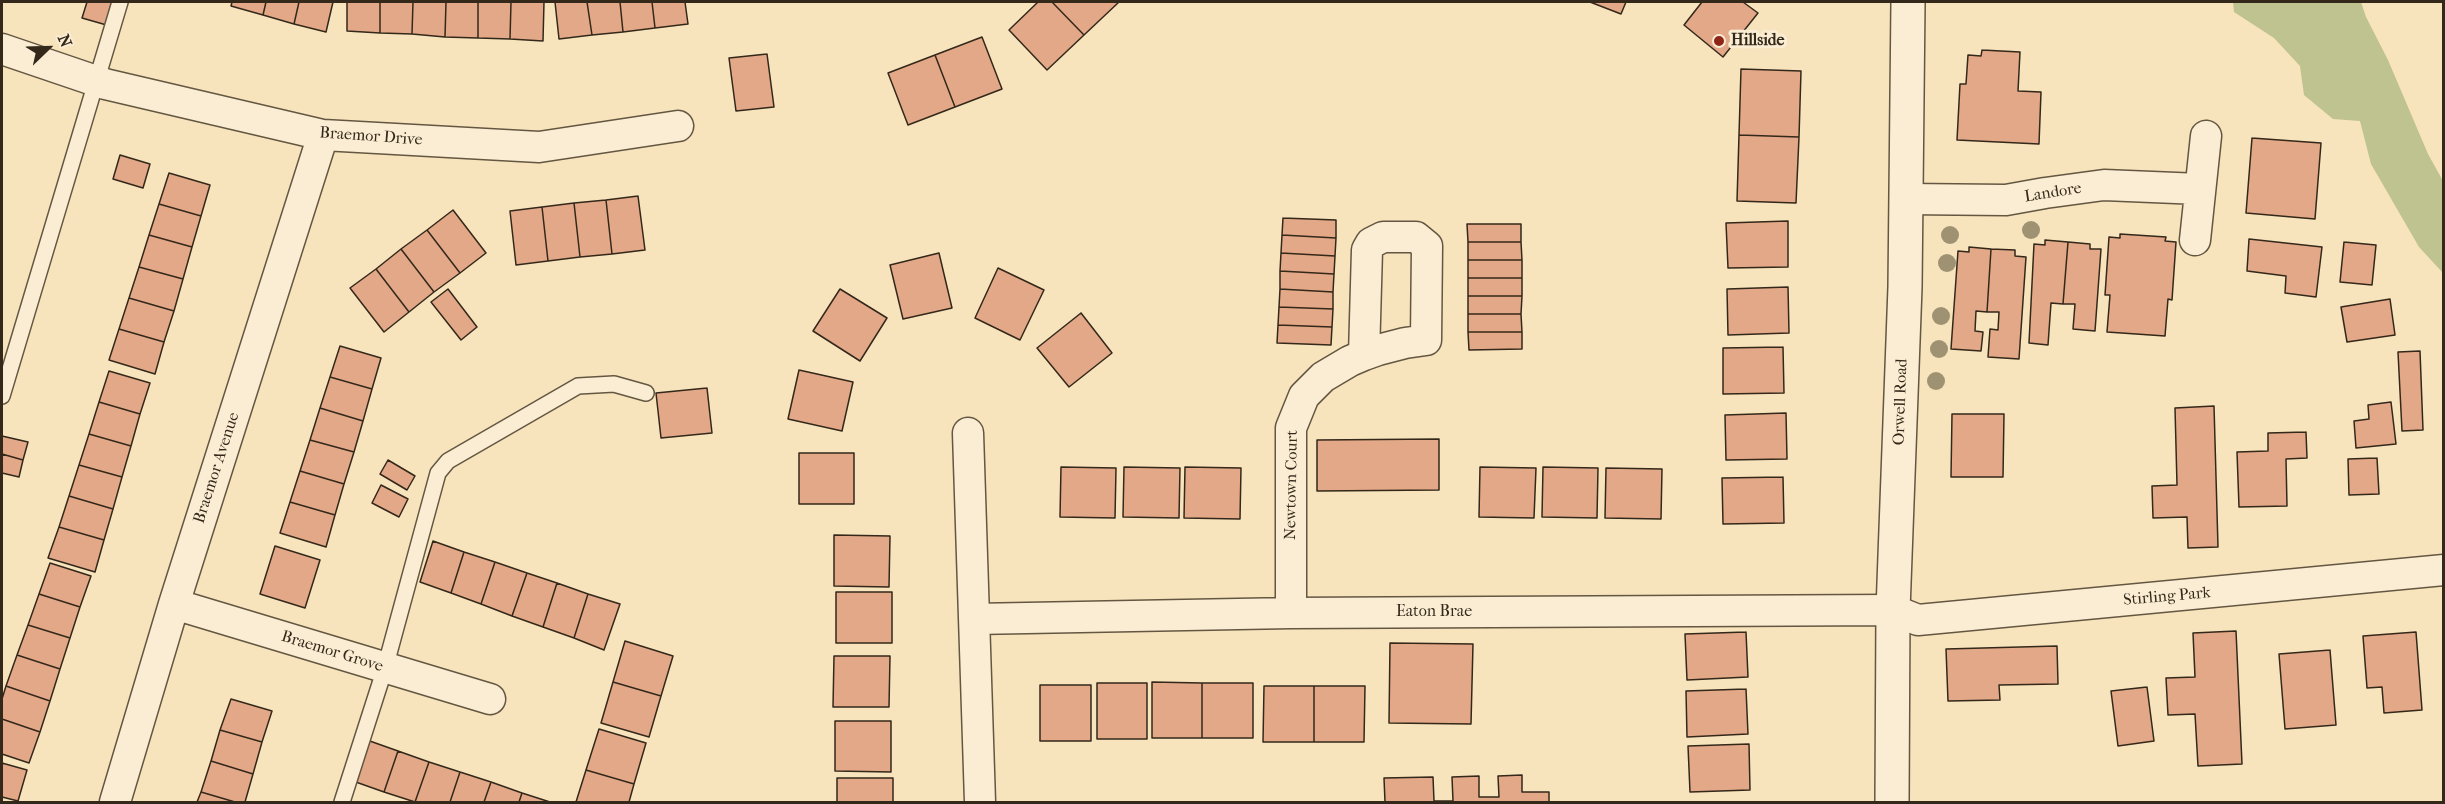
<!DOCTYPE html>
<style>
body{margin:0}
#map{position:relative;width:2445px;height:804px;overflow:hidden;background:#f7e3bc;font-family:"IM FELL French Canon",serif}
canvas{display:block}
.frame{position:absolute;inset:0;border:3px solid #33281a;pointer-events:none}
.north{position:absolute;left:18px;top:18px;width:60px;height:60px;-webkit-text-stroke:4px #faedd3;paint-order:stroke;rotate:67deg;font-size:16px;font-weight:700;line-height:24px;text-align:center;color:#33281a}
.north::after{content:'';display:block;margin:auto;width:21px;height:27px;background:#33281a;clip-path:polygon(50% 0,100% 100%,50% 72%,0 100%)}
</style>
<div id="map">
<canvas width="2445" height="804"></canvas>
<div class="frame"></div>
<div class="north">N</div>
</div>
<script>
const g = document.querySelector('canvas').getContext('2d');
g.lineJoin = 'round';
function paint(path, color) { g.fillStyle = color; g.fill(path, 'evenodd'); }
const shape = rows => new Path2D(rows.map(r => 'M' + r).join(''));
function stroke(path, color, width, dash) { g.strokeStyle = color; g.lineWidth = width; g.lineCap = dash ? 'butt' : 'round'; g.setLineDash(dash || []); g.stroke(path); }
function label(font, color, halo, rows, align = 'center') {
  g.font = font + ' "IM FELL French Canon",serif'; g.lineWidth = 6; g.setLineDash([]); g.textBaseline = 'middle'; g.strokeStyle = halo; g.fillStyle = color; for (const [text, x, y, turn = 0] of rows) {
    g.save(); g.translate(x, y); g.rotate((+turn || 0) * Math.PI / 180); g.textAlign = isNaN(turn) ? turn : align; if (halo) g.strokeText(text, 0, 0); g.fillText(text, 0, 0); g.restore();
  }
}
const green = shape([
 [2233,2,2361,2,2366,17,2388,60,2428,154,2443,181,2443,273,2419,247,2371,164,2360,121,2333,119,2304,95,2300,66,2274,38,2234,12]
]);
const building = shape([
 [87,2,117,2,110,26,82,18,87,2],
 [232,2,266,2,263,15,231,6,232,2],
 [266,2,299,2,294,24,263,15,266,2],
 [299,2,333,2,326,32,294,24,299,2],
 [347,2,380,2,380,33,347,31,347,2],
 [380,2,413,2,412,34,380,33,380,2],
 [413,2,446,2,445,37,412,34,413,2],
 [446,2,478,2,478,38,445,37,446,2],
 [478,2,511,2,510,39,478,38,478,2],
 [511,2,544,2,543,41,510,39,511,2],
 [555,2,587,2,592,35,559,39,555,2],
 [587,2,620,2,623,32,592,35,587,2],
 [620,2,652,2,655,28,623,32,620,2],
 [652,2,685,2,688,24,655,28,652,2],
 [1038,2,1052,2,1084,35,1047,70,1009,30,1038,2],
 [1052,2,1119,2,1084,35,1052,2],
 [1590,2,1626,2,1621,14,1590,2],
 [1702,2,1743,2,1758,13,1723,57,1684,25,1702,2],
 [982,37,1002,89,955,107,935,55,982,37],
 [1982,50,2020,52,2018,91,2041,92,2039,144,1957,140,1960,84,1966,84,1968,55,1981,56,1982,50],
 [767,54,774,107,736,111,729,58,767,54],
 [935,55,955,107,908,125,888,73,935,55],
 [1741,69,1801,71,1799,137,1739,135,1741,69],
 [1739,135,1799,137,1796,203,1737,201,1739,135],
 [2252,138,2321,143,2315,219,2246,213,2252,138],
 [120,155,150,164,143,188,113,179,120,155],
 [169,173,210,185,201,216,159,204,169,173],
 [638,196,645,250,612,254,606,200,638,196],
 [606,200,612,254,580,257,574,203,606,200],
 [574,203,580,257,548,261,542,207,574,203],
 [159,204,201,216,192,247,149,235,159,204],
 [542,207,548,261,516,265,510,211,542,207],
 [453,210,486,253,460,273,427,230,453,210],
 [1283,218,1336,220,1336,238,1282,235,1283,218],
 [1788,221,1788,267,1728,268,1726,223,1788,221],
 [1467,224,1521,224,1521,242,1468,242,1467,224],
 [427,230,460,273,434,292,401,249,427,230],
 [2120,234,2166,237,2165,241,2176,242,2172,300,2168,299,2165,336,2107,332,2110,295,2105,295,2109,237,2120,238,2120,234],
 [149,235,192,247,183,279,139,267,149,235],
 [1282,235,1336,238,1335,256,1281,253,1282,235],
 [2249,239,2322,247,2316,297,2285,293,2286,276,2247,271,2249,239],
 [2045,240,2068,242,2063,304,2051,303,2048,345,2029,343,2034,244,2045,245,2045,240],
 [1468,242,1521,242,1522,260,1468,260,1468,242],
 [2068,242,2090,244,2090,249,2101,249,2095,331,2073,329,2075,304,2063,304,2068,242],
 [2344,242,2376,245,2372,285,2340,282,2344,242],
 [1969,247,1991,249,1987,312,1976,311,1975,331,1983,332,1981,351,1951,349,1958,251,1969,252,1969,247],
 [401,249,434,292,409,312,376,269,401,249],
 [1991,249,2015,250,2015,256,2026,257,2019,359,1988,357,1990,329,1998,330,1999,312,1987,312,1991,249],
 [939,253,952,308,903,319,890,265,939,253],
 [1281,253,1335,256,1334,274,1280,271,1281,253],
 [1468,260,1522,260,1522,278,1468,278,1468,260],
 [139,267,183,279,174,311,129,298,139,267],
 [998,268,1044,290,1020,340,975,318,998,268],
 [376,269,409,312,384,332,350,288,376,269],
 [1280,271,1334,274,1333,292,1280,289,1280,271],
 [1468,278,1522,278,1522,296,1468,296,1468,278],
 [1788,287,1789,333,1728,335,1727,289,1788,287],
 [448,289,477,327,461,340,431,302,448,289],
 [840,289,887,318,860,361,813,331,840,289],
 [1280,289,1333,292,1333,309,1279,307,1280,289],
 [1468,296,1522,296,1521,314,1468,314,1468,296],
 [129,298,174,311,164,342,119,329,129,298],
 [2390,299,2395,335,2347,342,2341,307,2390,299],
 [1279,307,1333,309,1332,327,1278,325,1279,307],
 [1081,313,1112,353,1069,387,1037,348,1081,313],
 [1468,314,1521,314,1522,332,1468,332,1468,314],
 [1278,325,1332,327,1331,345,1277,343,1278,325],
 [119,329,164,342,155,374,109,360,119,329],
 [1468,332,1522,332,1522,349,1469,350,1468,332],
 [340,346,381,358,372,389,330,377,340,346],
 [1783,347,1784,393,1723,394,1723,348,1783,347],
 [2420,351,2423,430,2402,431,2398,352,2420,351],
 [799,370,853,382,842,431,788,419,799,370],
 [109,371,150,383,140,414,99,402,109,371],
 [330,377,372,389,363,421,320,408,330,377],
 [707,388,712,433,661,438,656,393,707,388],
 [99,402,140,414,131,446,89,434,99,402],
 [2391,402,2396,444,2356,448,2354,421,2369,419,2368,405,2391,402],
 [2214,406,2218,547,2188,548,2187,517,2153,518,2152,486,2177,485,2175,408,2214,406],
 [320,408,363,421,354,452,310,440,320,408],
 [1786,413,1787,459,1726,460,1725,415,1786,413],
 [1952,414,2004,414,2003,477,1951,477,1952,414],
 [2306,432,2307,458,2286,459,2287,506,2239,507,2237,452,2268,451,2268,433,2306,432],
 [89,434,131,446,122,477,79,465,89,434],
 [2,436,28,442,23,460,2,454,2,436],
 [1439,439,1439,490,1317,491,1317,440,1439,439],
 [310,440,354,452,344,484,300,471,310,440],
 [799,453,854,453,854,504,799,504,799,453],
 [2,454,23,460,19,477,2,473,2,454],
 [2377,458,2379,494,2349,495,2348,459,2377,458],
 [388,460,415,476,407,490,380,474,388,460],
 [79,465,122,477,113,509,69,496,79,465],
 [1061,467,1116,468,1115,518,1060,517,1061,467],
 [1124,467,1180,468,1179,518,1123,517,1124,467],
 [1185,467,1241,468,1240,519,1184,518,1185,467],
 [1480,467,1536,468,1534,518,1479,517,1480,467],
 [1543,467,1598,468,1597,518,1542,517,1543,467],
 [1606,468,1662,469,1661,519,1605,518,1606,468],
 [300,471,344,484,335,515,290,502,300,471],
 [1783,477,1784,523,1723,524,1722,478,1783,477],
 [381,485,408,499,399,517,372,503,381,485],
 [69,496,113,509,104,540,59,527,69,496],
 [290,502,335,515,326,547,280,533,290,502],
 [59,527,104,540,95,572,48,558,59,527],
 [834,535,890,536,889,587,834,586,834,535],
 [433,541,464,552,451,593,420,582,433,541],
 [275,546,320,560,305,608,260,594,275,546],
 [464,552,495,562,481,604,451,593,464,552],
 [495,562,527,573,512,616,481,604,495,562],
 [50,563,91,576,80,607,39,594,50,563],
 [527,573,557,583,543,627,512,616,527,573],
 [557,583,588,594,574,638,543,627,557,583],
 [836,592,892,592,892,643,836,643,836,592],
 [39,594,80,607,70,638,28,625,39,594],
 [588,594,620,604,604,650,574,638,588,594],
 [28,625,70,638,60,669,17,655,28,625],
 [2236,631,2242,764,2198,766,2195,714,2168,715,2166,678,2195,677,2193,633,2236,631],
 [1746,632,1748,677,1687,680,1685,634,1746,632],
 [2416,632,2422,710,2384,713,2382,687,2367,688,2363,636,2416,632],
 [625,641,673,656,661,696,613,682,625,641],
 [1390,643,1473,644,1471,724,1389,723,1390,643],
 [2057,646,2058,684,1999,685,2000,700,1948,701,1946,649,2057,646],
 [2330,650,2336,725,2285,729,2279,654,2330,650],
 [17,655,60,669,50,701,6,686,17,655],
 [834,656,890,656,889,707,833,707,834,656],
 [613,682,661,696,649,737,601,723,613,682],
 [1152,682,1202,683,1202,738,1152,738,1152,682],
 [1097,683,1147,683,1147,739,1097,739,1097,683],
 [1202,683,1253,683,1253,738,1202,738,1202,683],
 [1040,685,1091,685,1091,741,1040,741,1040,685],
 [6,686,50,701,40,732,2,719,2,699,6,686],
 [1264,686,1314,686,1314,742,1263,742,1264,686],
 [1314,686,1365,686,1364,742,1314,742,1314,686],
 [2147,687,2154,741,2118,746,2111,691,2147,687],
 [1746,689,1748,734,1687,737,1686,691,1746,689],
 [231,699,272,711,262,742,220,730,231,699],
 [2,719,40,732,29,763,2,754,2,719],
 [835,721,891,721,891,772,835,771,835,721],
 [599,729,646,743,634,784,586,770,599,729],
 [220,730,262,742,253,774,211,761,220,730],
 [367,740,398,751,384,792,353,781,367,740],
 [1749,744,1750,790,1690,792,1688,746,1749,744],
 [398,751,429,762,415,802,384,792,398,751],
 [211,761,253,774,245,802,235,802,201,792,211,761],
 [429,762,460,772,450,802,415,802,429,762],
 [2,763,27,770,18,801,2,797,2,763],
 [586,770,634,784,629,802,576,802,586,770],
 [460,772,491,782,484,802,450,802,460,772],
 [1522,775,1522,792,1549,792,1549,802,1385,802,1384,778,1433,777,1434,801,1453,801,1452,777,1479,776,1479,797,1499,797,1498,776,1522,775],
 [837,778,893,778,893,802,837,802,837,778],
 [491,782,522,793,519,802,484,802,491,782],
 [201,792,235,802,197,802,201,792],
 [522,793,550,802,519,802,522,793]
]);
const service = shape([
 [2,396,120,2],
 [342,802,385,668,438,473,448,461,578,386,614,384,646,393]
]);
const minor = shape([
 [2,49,105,84,323,135,539,147,678,126],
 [1906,199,2006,200,2045,193,2104,185,2200,189],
 [2195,240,2206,136],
 [968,433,980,802],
 [174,604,490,699],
 [1291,613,1291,428,1304,396,1323,377,1350,361,1364,355,1378,350,1405,343,1426,340,1427,246,1416,237,1383,237,1371,243,1367,250,1364,355],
 [974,619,1291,613,1893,610,1918,620,2444,570],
 [115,802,174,604,323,135]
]);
const tertiary = shape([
 [1892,802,1893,610,1905,287,1908,2]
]);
const trees = [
 [2031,230],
 [1950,235],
 [1947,263],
 [1941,316],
 [1939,349],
 [1936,381]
];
const markers = [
 [1719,41,6,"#8f2418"]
];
const poiNames = [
 ["Hillside",1731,41]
];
const streetNames = [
 ["Braemor Drive",371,137,4],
 ["Landore",2053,193,-9],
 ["Orwell Road",1901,402,-88],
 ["Braemor Avenue",217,468,-72],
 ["Newtown Court",1292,485,-89],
 ["Stirling Park",2167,597,-5],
 ["Eaton Brae",1434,612],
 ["Braemor Grove",332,652,17]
];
paint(green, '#bec38f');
paint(building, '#e2a887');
stroke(building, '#33281a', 1.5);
stroke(service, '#645742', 18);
stroke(minor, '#645742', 33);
stroke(tertiary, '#645742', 36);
stroke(service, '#faedd3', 15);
stroke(minor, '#faedd3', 30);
stroke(tertiary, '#faedd3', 33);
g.fillStyle = '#9e9273';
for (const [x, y] of trees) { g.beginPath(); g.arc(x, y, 9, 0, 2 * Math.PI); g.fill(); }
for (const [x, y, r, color] of markers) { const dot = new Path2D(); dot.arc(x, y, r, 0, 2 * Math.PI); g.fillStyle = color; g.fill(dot); stroke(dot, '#faedd3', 2); }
label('bold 16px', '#33281a', '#faedd3', poiNames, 'left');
label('16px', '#33281a', '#faedd3', streetNames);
</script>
